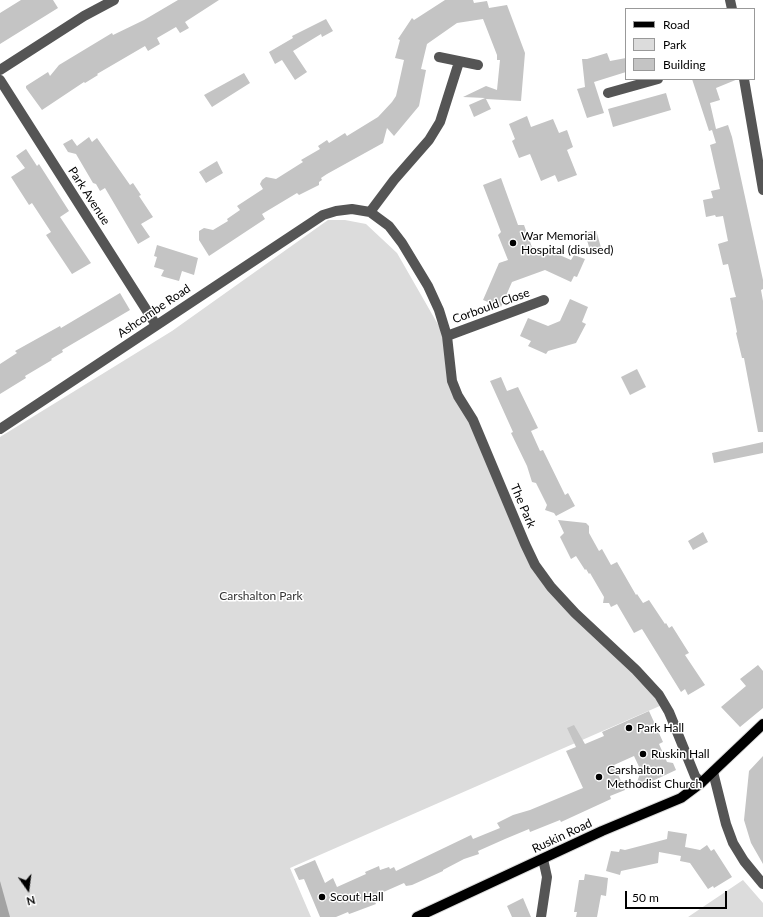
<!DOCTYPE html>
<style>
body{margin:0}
#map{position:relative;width:763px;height:917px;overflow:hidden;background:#fff;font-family:Lato,sans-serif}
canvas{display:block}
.legend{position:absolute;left:625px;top:8px;width:130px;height:72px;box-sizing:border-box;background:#fff;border:1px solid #999;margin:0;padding:5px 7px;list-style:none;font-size:12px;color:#000}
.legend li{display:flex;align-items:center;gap:8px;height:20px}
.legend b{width:20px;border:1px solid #999}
.north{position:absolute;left:8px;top:869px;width:40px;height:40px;-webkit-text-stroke:3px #fff;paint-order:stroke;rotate:166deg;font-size:11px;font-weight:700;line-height:16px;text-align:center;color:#000}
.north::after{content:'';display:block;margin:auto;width:14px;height:18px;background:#000;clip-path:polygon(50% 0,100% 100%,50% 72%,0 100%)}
.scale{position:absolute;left:625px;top:891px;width:102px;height:18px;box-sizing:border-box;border:2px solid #000;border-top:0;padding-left:5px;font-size:12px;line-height:14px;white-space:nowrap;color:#000;-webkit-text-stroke:3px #fff;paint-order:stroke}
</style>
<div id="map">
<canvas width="763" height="917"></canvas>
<ul class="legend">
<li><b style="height:5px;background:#000"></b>Road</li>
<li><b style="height:11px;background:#dcdcdc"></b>Park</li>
<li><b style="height:11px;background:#c4c4c4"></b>Building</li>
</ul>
<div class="north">N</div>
<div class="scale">50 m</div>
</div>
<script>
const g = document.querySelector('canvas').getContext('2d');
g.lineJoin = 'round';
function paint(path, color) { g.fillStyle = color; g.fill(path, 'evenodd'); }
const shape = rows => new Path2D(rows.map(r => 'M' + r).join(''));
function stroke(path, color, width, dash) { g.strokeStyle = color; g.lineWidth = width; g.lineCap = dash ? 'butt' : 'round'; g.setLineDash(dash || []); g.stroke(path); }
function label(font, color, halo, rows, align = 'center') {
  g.font = font + ' Lato,sans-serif'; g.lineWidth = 3; g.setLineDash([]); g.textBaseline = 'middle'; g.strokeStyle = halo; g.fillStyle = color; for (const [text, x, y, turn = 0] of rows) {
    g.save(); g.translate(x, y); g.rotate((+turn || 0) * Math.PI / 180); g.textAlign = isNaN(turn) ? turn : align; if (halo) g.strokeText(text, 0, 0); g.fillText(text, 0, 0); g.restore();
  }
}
const green = shape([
 [328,220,345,220,366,224,397,253,444,335,449,379,471,421,533,567,634,671,662,705,290,868,311,917,0,917,0,437,172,331],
 [743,880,763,903,763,917,688,917]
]);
const water = shape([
 [0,881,10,917,0,917]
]);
const building = shape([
 [21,0,53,0,58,8,0,44,0,13],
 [178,0,219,0,185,22,189,28,180,33,176,27,157,38,160,44,148,51,145,46,97,74,98,75,85,83,84,82,42,110,26,88,26,86,48,72,50,76,59,65,112,33,113,35,144,20],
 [445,0,473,0,474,3,487,1,489,8,507,5,525,53,521,101,486,99,491,109,474,117,469,105,485,98,463,97,486,86,497,90,500,60,497,60,497,55,483,19,457,23,427,44,421,69,426,70,419,106,394,136,387,128,383,143,327,174,321,178,322,180,319,182,319,185,299,195,297,193,262,214,265,219,209,256,199,240,199,231,204,228,213,230,228,221,227,219,240,210,237,206,263,189,260,184,262,180,266,177,276,179,303,162,301,160,320,149,318,146,327,140,329,143,345,133,347,136,378,117,392,102,396,96,404,60,395,58,400,40,398,39,412,18,414,20],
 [326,19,333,31,322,37,321,34,293,51,307,72,295,80,282,60,275,64,269,52,293,38,292,36],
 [607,53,610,61,626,58,626,72,594,82,604,113,587,118,577,89,585,87,582,59,587,59],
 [244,73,250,83,212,107,204,95],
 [692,79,738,79,716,88,720,100,710,103,716,129,728,125,732,137,763,280,763,289,761,290,763,301,763,432,758,432,744,358,742,358,736,333,737,332,730,298,736,297,734,290,728,264,723,265,718,244,728,241,723,216,716,217,715,215,706,217,703,200,713,198,711,191,720,189,710,145,716,143,712,130,709,131],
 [666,93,671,110,613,127,608,109],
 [527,116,531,127,553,119,559,133,567,130,573,147,567,150,577,175,558,182,555,175,541,181,530,154,519,158,512,141,515,139,509,124],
 [89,137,92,142,97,138,130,185,133,183,141,195,139,196,153,217,141,224,150,237,138,244,105,188,100,191,96,184,93,183,76,154,68,152,63,144,72,139,77,146],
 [26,149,37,166,39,164,69,211,60,217,91,263,72,274,46,235,51,232,32,203,29,205,11,177,25,168,16,156],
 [217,161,223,173,206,183,199,172],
 [501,178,518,225,524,225,533,250,541,247,571,260,574,255,585,259,577,277,574,276,571,282,545,270,512,282,501,307,483,300,499,263,508,260,498,235,501,232,483,185],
 [596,230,602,251,591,254,585,233],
 [157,245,198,258,194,275,182,271,179,281,161,276,164,270,154,267,157,257,154,256],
 [120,293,130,310,62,350,63,352,51,359,52,360,25,376,26,378,0,394,0,364,17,353,15,351,60,326,61,328],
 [570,299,588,307,582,322,586,324,576,343,548,351,546,354,528,346,531,341,520,336,528,318,548,326,560,321],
 [637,369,646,387,630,395,621,377],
 [501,377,507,391,518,387,538,428,531,431,540,451,543,450,565,495,568,493,575,506,556,516,554,513,545,510,547,505,536,483,532,482,527,466,511,433,513,432,490,381],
 [763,442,763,453,714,463,712,453],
 [558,520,586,523,589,526,589,533,599,551,602,549,611,565,617,562,636,595,637,594,643,603,649,600,665,624,666,623,669,628,672,626,689,653,685,655,705,685,688,695,685,689,681,692,642,629,634,633,617,604,611,607,609,603,603,603,604,597,590,573,589,574,586,569,585,570,576,556,571,559,560,537,564,533],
 [703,532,708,542,693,550,688,541],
 [758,665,763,671,763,708,740,727,721,707,746,686,740,679],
 [649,711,663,742,659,744,667,762,673,763,676,770,644,785,637,782,641,771,634,756,614,765,625,790,610,796,611,799,561,822,560,820,530,832,529,829,505,839,478,851,479,854,464,859,443,870,443,871,412,885,406,886,404,883,379,894,381,899,375,902,376,904,352,913,349,914,348,912,336,917,320,917,304,879,299,880,294,869,315,860,325,883,333,878,337,887,366,874,365,872,379,866,380,870,389,867,390,869,394,867,396,871,471,835,473,839,500,828,497,823,513,815,530,810,583,788,566,751,576,747,567,728,574,725,585,744,604,736,602,732],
 [763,756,763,864,751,843,744,820,749,771],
 [668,831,687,834,685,847,700,850,707,845,711,851,714,849,732,877,714,888,713,886,708,889,690,863,680,861,681,856,659,852,658,863,621,871,620,875,606,871,611,851,619,852,620,849,625,850,667,839],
 [585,874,608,878,606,896,601,895,597,917,576,917,577,912,574,912,579,880,584,880],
 [523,898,531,917,512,917,507,906]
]);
const minor = shape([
 [730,0,732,9],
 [439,57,478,65],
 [0,70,84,16,114,0],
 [744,79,763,190],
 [0,80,156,325],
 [608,93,658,79],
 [370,212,394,180,429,140,440,122,459,62],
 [447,336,544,300],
 [0,429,323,215,336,211,352,209,370,212,389,226,402,243,428,286,439,310,447,336,452,381,458,396,473,420,525,544,535,565,551,587,575,613,636,670,659,695,669,712,695,776,701,783],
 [713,772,726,824,733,843,744,861,763,884],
 [541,917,547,877,543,859]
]);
const major = shape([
 [417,917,602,831,681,798,701,783,763,724]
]);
const markers = [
 [513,243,4,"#000"],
 [629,728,4,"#000"],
 [643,754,4,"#000"],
 [599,777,4,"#000"],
 [322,897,4,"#000"]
];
const streetNames = [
 ["Park Avenue",89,196,57],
 ["Corbould Close",491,306,-20],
 ["Ashcombe Road",154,311,-34],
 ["The Park",523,506,67],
 ["Ruskin Road",562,836,-25]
];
const poiNames = [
 ["War Memorial",521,236],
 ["Hospital (disused)",521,250],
 ["Park Hall",637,728],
 ["Ruskin Hall",651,754],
 ["Carshalton",607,770],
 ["Methodist Church",607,784],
 ["Scout Hall",330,897]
];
const parkNames = [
 ["Carshalton Park",261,596]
];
paint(green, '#dcdcdc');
paint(water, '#a3a3a3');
paint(building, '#c4c4c4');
stroke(major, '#dbdbdb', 12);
stroke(minor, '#555', 10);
stroke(major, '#000', 10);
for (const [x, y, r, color] of markers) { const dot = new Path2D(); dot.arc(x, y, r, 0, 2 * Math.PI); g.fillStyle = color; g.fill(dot); stroke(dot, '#fff', 1.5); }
label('12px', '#000', '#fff', streetNames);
label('12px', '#000', '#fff', poiNames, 'left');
label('12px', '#333', '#fff', parkNames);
</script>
